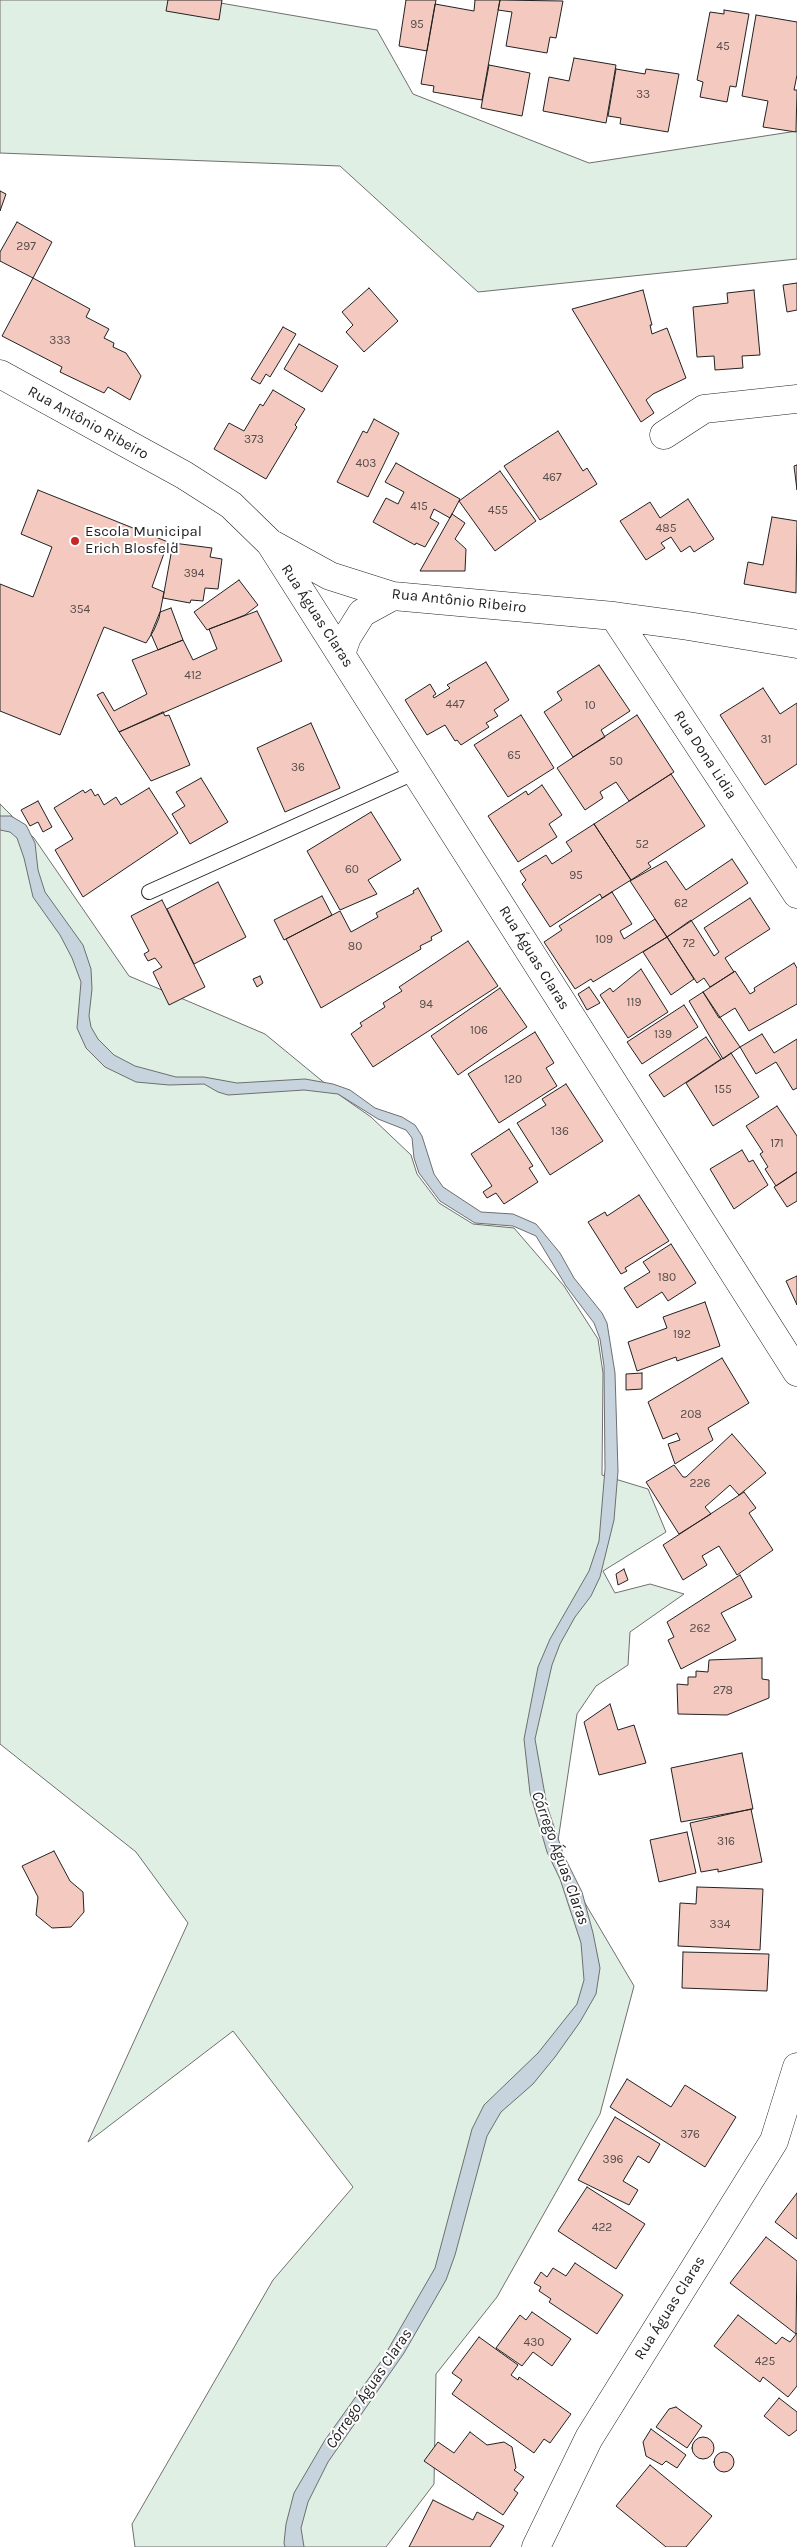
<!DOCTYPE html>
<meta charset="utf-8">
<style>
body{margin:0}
canvas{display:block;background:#fff}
</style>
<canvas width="797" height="2547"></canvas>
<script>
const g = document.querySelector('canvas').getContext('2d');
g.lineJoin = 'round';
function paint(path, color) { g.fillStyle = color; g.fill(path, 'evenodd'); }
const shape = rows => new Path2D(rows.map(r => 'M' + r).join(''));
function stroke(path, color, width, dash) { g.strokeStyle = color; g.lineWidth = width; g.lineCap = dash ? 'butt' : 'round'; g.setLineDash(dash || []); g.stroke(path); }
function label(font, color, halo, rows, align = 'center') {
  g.font = font + ' Karla,sans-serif'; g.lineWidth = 4; g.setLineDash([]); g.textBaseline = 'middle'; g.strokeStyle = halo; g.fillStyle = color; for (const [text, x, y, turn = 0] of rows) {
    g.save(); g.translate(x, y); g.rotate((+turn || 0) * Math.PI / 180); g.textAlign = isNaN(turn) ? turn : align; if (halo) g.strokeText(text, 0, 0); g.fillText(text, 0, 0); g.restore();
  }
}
const green = shape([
 [0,0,203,0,377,30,413,94,589,163,797,131,797,259,478,292,340,166,0,153,0,0],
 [0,804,34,838,129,976,265,1034,338,1094,371,1117,411,1155,417,1174,439,1203,473,1224,514,1228,564,1286,598,1339,603,1373,602,1475,648,1489,666,1532,603,1571,615,1593,650,1584,684,1594,630,1632,628,1665,596,1686,577,1714,556,1854,634,1986,600,2114,497,2297,436,2374,434,2484,386,2547,135,2547,132,2524,273,2280,353,2187,233,2031,88,2142,188,1923,136,1852,0,1744,0,804]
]);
const water = shape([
 [0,816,11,816,26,825,35,843,38,870,45,892,83,945,91,969,92,989,89,1016,91,1027,98,1039,114,1055,135,1066,176,1077,204,1077,237,1083,305,1079,333,1084,350,1090,375,1108,402,1117,415,1125,422,1136,434,1174,443,1187,481,1212,513,1214,536,1224,560,1253,574,1278,602,1313,607,1323,615,1373,618,1471,614,1520,600,1577,591,1596,575,1617,560,1644,552,1665,535,1739,547,1806,564,1856,582,1892,593,1933,600,1968,596,1994,580,2022,555,2057,533,2084,501,2112,487,2136,455,2255,446,2280,404,2353,328,2462,308,2502,301,2528,304,2547,285,2547,284,2543,286,2524,294,2493,325,2440,382,2360,435,2268,472,2129,484,2105,538,2053,577,2004,584,1980,581,1943,560,1879,547,1852,530,1793,524,1739,538,1667,550,1639,589,1571,599,1541,605,1469,604,1366,600,1339,594,1323,566,1286,536,1236,513,1226,475,1223,440,1201,419,1173,414,1158,412,1138,406,1130,378,1119,338,1094,304,1090,228,1095,218,1092,204,1084,169,1085,136,1082,105,1067,86,1048,77,1028,81,982,72,958,60,935,33,897,24,858,17,838,10,832,0,830,0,816]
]);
const building = shape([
 [168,0,222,0,219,20,166,11,168,0],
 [406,0,436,0,427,51,399,46,406,0],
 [475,0,500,0,482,100,433,92,434,86,421,84,435,4,474,11,475,0],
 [500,0,563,1,556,38,550,37,547,53,506,46,512,12,498,10,500,0],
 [724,10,749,14,736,87,730,86,727,102,700,97,703,82,697,80,710,12,724,14,724,10],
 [756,15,797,22,797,75,794,90,797,90,796,132,763,127,768,101,742,96,756,15],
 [574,58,616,65,606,123,543,111,549,77,569,81,574,58],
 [489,65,530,73,522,116,481,108,489,65],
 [616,69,645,74,646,69,679,74,668,132,620,124,621,118,608,116,616,69],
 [0,191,6,194,0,211,0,191],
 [17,222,52,242,33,278,0,261,0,252,17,222],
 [33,278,90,309,86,317,109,329,104,338,114,343,113,347,126,353,141,376,130,400,108,387,104,393,60,372,62,367,2,336,33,278],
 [797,283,797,310,787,312,783,285,797,283],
 [369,288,398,321,364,352,346,332,353,325,342,312,369,288],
 [643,290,652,325,650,325,652,334,667,328,686,378,653,394,646,400,654,413,641,422,572,309,643,290],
 [754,290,760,355,742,356,743,368,715,370,714,356,697,357,693,307,728,303,727,293,754,290],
 [283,327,296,334,270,377,266,374,260,384,251,379,283,327],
 [299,344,338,366,322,392,284,369,299,344],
 [273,390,305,409,295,425,297,427,266,479,214,449,229,423,244,431,260,404,263,406,273,390],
 [374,419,399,433,368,497,337,482,363,431,367,433,374,419],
 [558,431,583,471,587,468,597,484,540,520,504,466,558,431],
 [396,463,460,499,450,518,434,509,430,518,439,523,425,547,416,543,415,545,373,522,386,498,398,504,404,492,385,482,396,463],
 [797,465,797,490,794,466,797,465],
 [500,471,536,521,495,551,459,501,500,471],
 [38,490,168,542,152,587,164,592,159,618,154,630,146,643,104,627,60,735,0,711,0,584,33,597,52,547,21,534,38,490],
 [688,499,714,539,694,552,690,546,681,552,671,537,661,543,665,548,646,560,620,521,650,502,660,518,688,499],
 [452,514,465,523,455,539,466,549,465,571,420,571,452,514],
 [772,517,797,521,796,593,744,584,748,562,763,565,772,517],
 [173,543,212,548,210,557,222,559,218,589,205,588,203,601,191,600,190,603,163,598,173,543],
 [239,580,258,605,245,615,207,630,194,612,239,580],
 [171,608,183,640,158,650,151,634,160,612,171,608],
 [257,611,282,661,119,732,97,695,103,692,114,711,147,694,132,660,183,640,193,660,217,649,209,629,257,611],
 [486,662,509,700,494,710,498,716,486,723,489,727,461,745,457,740,455,741,445,725,427,735,405,700,430,684,436,694,433,696,434,698,450,688,447,685,486,662],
 [599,665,630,711,601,730,605,737,573,757,544,712,562,700,557,692,599,665],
 [763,688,780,714,797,703,797,764,765,785,720,715,763,688],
 [163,712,165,716,169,715,190,765,151,781,119,732,163,712],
 [521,715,554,768,508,797,474,745,521,715],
 [637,715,674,772,629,801,616,782,600,792,603,798,585,810,557,768,637,715],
 [311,723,340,788,285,812,257,748,311,723],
 [671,774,705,826,648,863,651,867,631,880,594,824,671,774],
 [201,778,228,822,190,844,172,814,185,806,176,792,201,778],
 [542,785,562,815,549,824,557,837,518,862,488,816,526,791,528,795,542,785],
 [149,788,178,833,83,897,55,850,73,839,54,808,83,790,85,793,91,789,95,796,98,794,104,805,116,797,121,805,149,788],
 [38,801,52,827,43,832,38,822,30,826,21,810,38,801],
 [371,812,401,860,368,880,377,894,340,910,307,851,371,812],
 [594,824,631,880,602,898,600,894,550,927,522,884,526,880,520,871,546,855,552,864,572,851,566,842,594,824],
 [732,859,748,883,667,937,630,881,666,861,686,890,732,859],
 [218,882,246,937,194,964,167,909,218,882],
 [418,888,442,931,431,937,432,940,420,946,421,949,321,1008,286,939,340,911,351,932,378,917,376,913,414,893,413,891,418,888],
 [612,892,632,924,620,931,624,939,655,919,667,937,593,982,591,979,575,989,544,942,562,930,559,926,612,892],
 [322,896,332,915,284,940,274,920,322,896],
 [750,898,770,929,725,958,734,972,710,987,704,978,697,983,667,937,691,920,714,956,719,952,704,928,750,898],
 [162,900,205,987,169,1005,153,972,162,967,155,958,148,961,144,954,149,951,131,916,162,900],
 [667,937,694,979,671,995,643,952,667,937],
 [468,941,498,986,373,1067,351,1034,362,1026,360,1023,385,1007,383,1003,402,991,399,987,468,941],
 [794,963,797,968,797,1004,749,1031,735,1008,719,1018,703,992,735,971,750,994,755,991,754,988,794,963],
 [641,969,668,1012,628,1038,600,995,610,988,613,992,641,969],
 [260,976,263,983,257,987,253,979,260,976],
 [589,987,600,1003,587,1010,578,994,589,987],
 [500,988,527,1027,458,1075,431,1036,500,988],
 [703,992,740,1047,723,1059,689,1001,703,992],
 [684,1005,698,1027,642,1064,627,1042,684,1005],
 [535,1032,554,1063,546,1068,557,1086,499,1123,468,1074,535,1032],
 [762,1034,774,1053,797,1039,797,1088,793,1090,776,1062,756,1074,740,1047,762,1034],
 [706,1037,721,1059,664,1097,649,1075,706,1037],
 [731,1053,759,1097,713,1126,686,1083,731,1053],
 [566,1084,603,1141,550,1175,517,1123,546,1105,542,1099,566,1084],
 [777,1106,797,1136,797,1172,776,1186,765,1169,768,1167,760,1154,763,1152,746,1126,777,1106],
 [509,1129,533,1166,529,1168,538,1182,504,1204,496,1193,487,1198,483,1192,492,1186,471,1154,509,1129],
 [742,1150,749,1162,753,1160,768,1185,734,1209,710,1169,742,1150],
 [797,1172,797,1201,787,1207,774,1187,797,1172],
 [639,1195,669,1241,625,1268,627,1271,621,1274,588,1222,605,1212,607,1216,639,1195],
 [671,1244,696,1283,668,1301,662,1292,637,1308,624,1288,650,1272,643,1262,671,1244],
 [797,1276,797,1305,786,1281,797,1276],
 [705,1302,720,1346,677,1361,676,1357,637,1371,628,1342,667,1328,663,1317,705,1302],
 [722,1358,749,1403,708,1428,713,1440,675,1464,668,1444,680,1440,677,1433,663,1439,648,1402,722,1358],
 [642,1373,642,1389,626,1390,626,1374,642,1373],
 [732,1434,766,1473,739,1495,730,1485,705,1507,711,1514,679,1534,646,1482,674,1465,683,1477,686,1477,732,1434],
 [744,1492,756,1508,749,1513,773,1550,737,1575,719,1546,702,1556,707,1565,683,1580,663,1545,744,1492],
 [624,1569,628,1580,618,1585,616,1574,624,1569],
 [740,1575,752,1597,721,1613,736,1640,681,1669,668,1640,674,1637,667,1622,740,1575],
 [762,1658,762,1679,769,1680,769,1698,727,1715,678,1714,677,1684,688,1685,688,1677,696,1677,696,1671,708,1672,709,1660,762,1658],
 [610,1704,618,1730,634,1725,646,1763,599,1775,584,1722,610,1704],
 [742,1753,753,1809,681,1822,671,1768,742,1753],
 [751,1809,762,1862,718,1872,718,1869,701,1872,690,1823,751,1809],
 [687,1832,696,1873,659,1882,650,1840,687,1832],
 [54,1851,70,1881,83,1892,84,1912,71,1927,52,1928,36,1915,38,1897,22,1866,54,1851],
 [697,1887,763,1889,760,1950,678,1946,680,1903,696,1904,697,1887],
 [683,1952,769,1954,767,1991,682,1988,683,1952],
 [627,2079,671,2107,685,2085,736,2117,705,2167,610,2107,627,2079],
 [615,2117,660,2144,649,2163,638,2156,623,2181,638,2190,629,2205,578,2180,615,2117],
 [587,2187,645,2224,616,2269,558,2231,587,2187],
 [797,2193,797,2239,775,2222,797,2193],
 [766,2237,797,2261,796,2334,730,2283,766,2237],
 [575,2263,623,2295,597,2334,549,2302,551,2299,539,2291,541,2287,534,2283,541,2272,547,2277,553,2268,566,2276,575,2263],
 [532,2312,571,2339,552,2366,533,2352,522,2366,496,2348,520,2315,526,2320,532,2312],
 [738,2315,776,2344,782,2337,790,2342,797,2333,797,2386,788,2397,763,2377,760,2382,714,2346,738,2315],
 [479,2337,518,2365,511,2375,518,2380,519,2377,571,2414,550,2443,544,2439,534,2453,452,2394,462,2380,452,2373,479,2337],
 [779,2398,797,2412,797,2430,789,2436,764,2416,779,2398],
 [676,2407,702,2426,687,2448,656,2427,669,2409,676,2407],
 [651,2429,686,2455,677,2468,666,2461,662,2465,646,2456,643,2442,651,2429],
 [470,2432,487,2445,504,2442,512,2447,516,2468,514,2470,524,2477,514,2490,518,2493,503,2515,424,2461,438,2442,454,2453,470,2432],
 '692 2448a11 11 0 1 1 22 0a11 11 0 1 1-22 0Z',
 '714 2462a10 10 0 1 1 20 0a10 10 0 1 1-20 0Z',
 [650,2465,712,2516,686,2547,666,2547,616,2506,650,2465],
 [433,2500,473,2520,477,2512,504,2526,490,2547,409,2547,433,2500]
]);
const lane = shape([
 [149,892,416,772]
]);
const street = shape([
 [0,374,184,475,231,505,270,543,330,576,393,596,614,616,688,626,797,644],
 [664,435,704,409,797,399],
 [270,543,797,1372],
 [614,616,797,894],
 [341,654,347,637,362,613,393,596],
 [536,2547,589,2438,774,2141,797,2067]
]);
const markers = [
 [75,541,5,"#c62828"]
];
const numberNames = [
 ["95",417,25],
 ["45",723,47],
 ["33",643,95],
 ["297",26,247],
 ["333",60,341],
 ["373",254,440],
 ["403",366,464],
 ["467",552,478],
 ["415",419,507],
 ["455",498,511],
 ["485",666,529],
 ["394",194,574],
 ["354",80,610],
 ["412",193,676],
 ["447",455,705],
 ["10",590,706],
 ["31",766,740],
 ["65",514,756],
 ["50",616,762],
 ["36",298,768],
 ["52",642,845],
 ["60",352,870],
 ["95",576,876],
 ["62",681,904],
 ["109",604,940],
 ["72",689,944],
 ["80",355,947],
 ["119",634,1003],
 ["94",426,1005],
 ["106",479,1031],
 ["139",663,1035],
 ["120",513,1080],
 ["155",723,1090],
 ["136",560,1132],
 ["171",777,1144],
 ["180",667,1278],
 ["192",682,1335],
 ["208",691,1415],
 ["226",700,1484],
 ["262",700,1629],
 ["278",723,1691],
 ["316",726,1842],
 ["334",720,1925],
 ["376",690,2135],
 ["396",613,2160],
 ["422",602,2228],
 ["430",534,2343],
 ["425",765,2362]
];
const streetNames = [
 ["Rua Antônio Ribeiro",88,423,29],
 ["Rua Antônio Ribeiro",459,601,6],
 ["Rua Águas Claras",317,616,57],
 ["Rua Dona Lidia",705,755,57],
 ["Rua Águas Claras",534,958,58],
 ["Rua Águas Claras",670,2308,-58]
];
const poiNames = [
 ["Escola Municipal",85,532],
 ["Erich Blosfeld",85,549]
];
const waterNames = [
 ["Córrego Águas Claras",560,1858,70],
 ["Córrego Águas Claras",369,2389,-56]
];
paint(green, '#e0efe3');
stroke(green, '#6f6f6f', 1);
paint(water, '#c7d3dd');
stroke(water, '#6f6f6f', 1);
paint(building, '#f3c9c0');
stroke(building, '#222', 1);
stroke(lane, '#222', 16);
stroke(street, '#222', 29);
stroke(lane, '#fff', 14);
stroke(street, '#fff', 28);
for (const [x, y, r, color] of markers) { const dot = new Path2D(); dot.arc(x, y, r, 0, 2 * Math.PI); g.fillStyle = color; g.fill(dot); stroke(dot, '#fff', 2); }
label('12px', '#564c4a', null, numberNames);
label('15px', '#222', '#fff', streetNames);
label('15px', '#222', '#fff', poiNames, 'left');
label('italic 16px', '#222', '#fff', waterNames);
</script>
